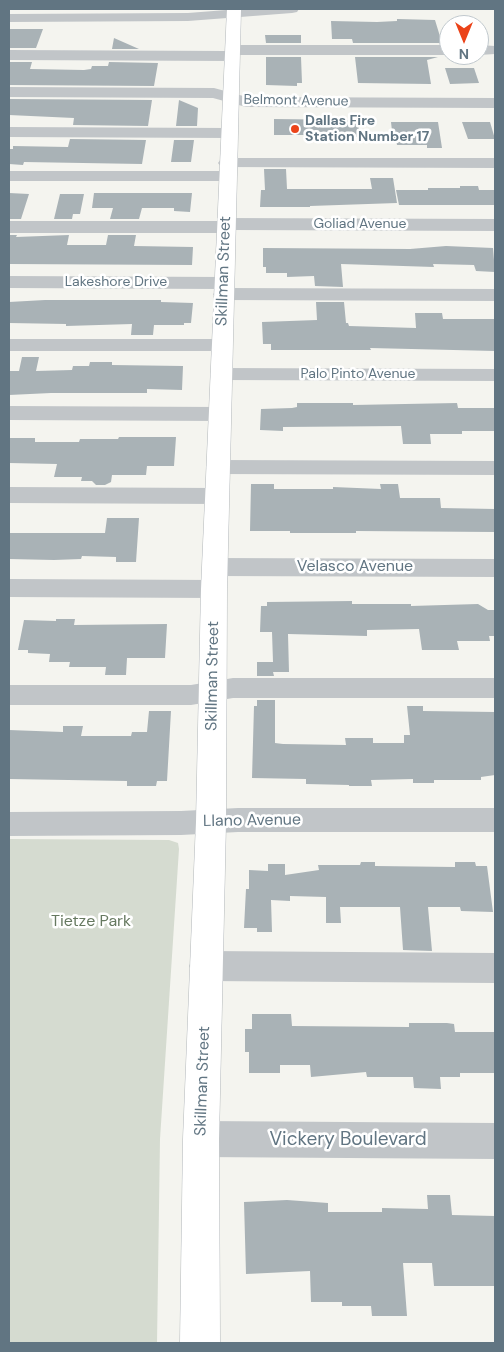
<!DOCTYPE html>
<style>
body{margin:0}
#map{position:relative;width:504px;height:1352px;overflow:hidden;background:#f4f4ef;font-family:"DM Sans",sans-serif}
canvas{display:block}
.frame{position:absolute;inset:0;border:10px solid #617582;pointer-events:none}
.north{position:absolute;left:439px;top:15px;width:50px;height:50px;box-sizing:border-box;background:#fff;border:1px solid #c0c8cd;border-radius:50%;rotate:180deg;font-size:14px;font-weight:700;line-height:20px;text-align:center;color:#617582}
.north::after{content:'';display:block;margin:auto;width:18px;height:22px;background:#eb4319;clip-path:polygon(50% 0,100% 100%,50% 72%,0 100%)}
</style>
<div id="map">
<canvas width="504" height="1352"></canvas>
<div class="frame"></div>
<div class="north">N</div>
</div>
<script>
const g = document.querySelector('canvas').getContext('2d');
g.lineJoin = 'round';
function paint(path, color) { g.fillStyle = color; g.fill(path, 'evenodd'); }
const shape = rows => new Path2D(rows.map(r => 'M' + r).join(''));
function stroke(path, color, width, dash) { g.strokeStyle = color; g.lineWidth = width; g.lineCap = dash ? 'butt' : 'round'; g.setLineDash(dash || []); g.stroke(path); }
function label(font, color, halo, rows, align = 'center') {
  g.font = font + ' "DM Sans",sans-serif'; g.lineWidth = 5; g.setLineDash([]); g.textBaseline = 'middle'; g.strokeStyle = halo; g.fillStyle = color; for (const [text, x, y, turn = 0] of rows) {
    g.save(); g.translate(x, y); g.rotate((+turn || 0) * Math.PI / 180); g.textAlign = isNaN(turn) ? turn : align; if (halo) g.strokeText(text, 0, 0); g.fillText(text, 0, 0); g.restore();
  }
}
const green = shape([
 [9,839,169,840,178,843,179,849,160,1139,157,1343,9,1343]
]);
const building = shape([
 [397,19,435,20,442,43,353,43,352,39,332,39,331,21,377,22,397,21],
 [9,29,43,29,36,48,9,48],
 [265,35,301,35,301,43,266,43],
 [114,38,139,49,112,49],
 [266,57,301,57,302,83,297,83,297,86,266,85],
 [355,57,438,57,427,60,431,84,358,83],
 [9,62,32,62,30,69,84,70,91,69,92,66,108,66,109,62,158,63,154,86,9,85],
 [445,68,474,68,479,83,450,84],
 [9,99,152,100,148,126,73,125,74,118,9,115],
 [179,100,198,108,197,126,176,126],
 [274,119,355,120,358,121,360,137,342,137,342,135,274,135],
 [391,122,438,122,442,148,427,148,427,145,397,145,396,140,393,140],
 [462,122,490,122,495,139,468,139],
 [70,139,146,140,142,164,24,162,23,165,9,164,9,149,13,149,13,146,68,147],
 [174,140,194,140,191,162,171,162],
 [264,169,286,169,287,189,372,189,370,178,393,178,397,203,310,206,310,207,260,207,261,190,265,190],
 [460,186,478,186,479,190,495,190,495,205,399,205,396,190,428,190,428,188,460,188],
 [9,193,29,194,21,219,9,219],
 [94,193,192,193,190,212,174,211,174,208,142,208,139,219,110,219,113,208,92,208],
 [60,194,84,194,80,214,73,214,72,219,54,219],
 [9,235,17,235,16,237,69,235,67,245,106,245,108,235,136,235,134,246,193,247,192,265,9,264],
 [446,246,493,248,495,272,476,271,474,265,433,264,434,267,341,264,343,287,315,286,314,276,287,277,287,273,266,273,266,267,263,267,263,248,410,249],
 [45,300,161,300,161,302,193,303,191,323,184,323,184,325,154,325,153,335,131,335,132,324,66,326,66,324,9,323,9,302],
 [316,302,344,302,346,323,348,323,349,326,416,328,415,313,442,313,443,319,495,319,495,351,370,348,371,350,271,350,271,344,263,344,262,322,317,320],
 [22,357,39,357,36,371,72,370,73,366,89,366,90,362,112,362,112,365,183,366,182,390,147,389,147,393,51,393,9,395,9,371,19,371],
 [297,403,353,403,353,405,457,403,458,408,495,408,495,431,462,431,462,434,430,434,431,444,403,444,401,426,283,427,283,431,260,430,261,409,292,408,297,407],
 [119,437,176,437,174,466,147,466,146,475,112,475,111,482,105,485,96,485,92,481,81,481,82,477,54,477,57,464,9,463,9,438,35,438,35,442,79,442,80,439,118,439],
 [251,484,274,484,274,489,333,489,333,487,381,489,380,484,398,484,400,498,440,498,441,508,495,509,495,532,356,531,356,533,290,533,290,531,250,531],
 [107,518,139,518,136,562,116,562,116,557,82,556,81,559,54,560,9,559,9,533,105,533],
 [352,601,352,604,411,604,411,606,478,604,488,610,495,610,495,636,489,636,490,641,457,641,459,650,422,650,419,629,367,630,367,636,288,634,289,672,273,672,274,676,257,676,257,662,273,662,272,632,260,632,261,606,267,606,267,602],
 [56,619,75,619,74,625,167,624,165,658,127,658,126,675,105,675,106,667,69,667,70,662,49,662,50,654,28,653,28,650,18,650,24,620,56,621],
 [257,700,275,700,275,743,283,744,346,745,345,738,373,738,373,743,404,743,404,735,410,735,407,706,423,706,423,711,495,712,495,775,481,777,481,780,434,780,434,783,413,783,413,779,371,780,372,786,349,786,349,785,306,784,306,779,252,778,254,706,257,706],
 [149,711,171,711,167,781,157,781,156,786,127,786,127,781,9,779,9,730,63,732,63,726,83,726,81,736,131,736,132,732,147,732],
 [361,862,375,862,375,866,455,867,455,862,475,862,476,866,487,866,493,912,461,911,460,907,428,907,432,951,403,950,400,907,340,907,341,923,326,923,326,897,290,896,290,901,271,900,272,932,257,932,257,928,244,928,246,889,249,889,249,870,268,871,268,864,285,864,285,875,319,870,318,865,360,865],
 [252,1014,291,1014,292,1026,409,1027,409,1023,447,1023,454,1024,455,1032,495,1032,495,1073,460,1073,460,1077,440,1077,441,1089,414,1088,413,1077,367,1077,366,1072,311,1077,310,1065,280,1065,280,1073,249,1073,249,1052,245,1052,245,1029,252,1029],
 [427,1195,450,1195,452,1215,495,1216,495,1286,434,1286,432,1263,403,1263,407,1316,372,1316,371,1306,342,1306,342,1302,311,1302,310,1271,246,1274,244,1202,287,1200,328,1203,328,1212,382,1212,382,1208,428,1209]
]);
const minor = shape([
 [239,9,299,9,297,12,292,13,188,21,9,22,9,14,188,13,239,9],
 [232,45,449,45,449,55,239,55,237,59,232,61,9,60,9,50,225,51,227,47,232,45],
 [479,45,495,46,495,54,479,55,479,45],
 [9,87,214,88,247,97,495,98,495,108,246,107,213,98,9,97,9,87],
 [9,127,229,128,235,129,237,133,235,137,229,138,9,137,9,127],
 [227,158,495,158,495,168,221,167,218,163,221,159,227,158],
 [9,171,227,171,233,172,236,176,233,180,227,181,9,181,9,171],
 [225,218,495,219,495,231,233,230,225,233,9,233,9,221,217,221,225,218],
 [9,276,224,277,231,279,234,283,228,288,495,289,495,301,223,300,216,298,213,294,219,289,9,288,9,276],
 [9,339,222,339,229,341,232,345,229,349,222,351,9,351,9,339],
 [221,368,495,369,495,381,221,380,213,379,210,374,213,369,221,368],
 [9,406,220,407,228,409,231,414,228,419,220,421,9,420,9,406],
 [218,460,495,461,495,475,218,474,210,472,206,467,210,462,218,460],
 [9,487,218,488,226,491,230,496,226,501,218,504,9,503,9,487],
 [215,558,495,559,495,577,215,576,206,573,202,567,206,561,215,558],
 [9,579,214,580,223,583,227,589,223,595,214,598,9,597,9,579],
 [233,678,495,678,495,698,233,698,191,705,9,705,9,685,191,685,233,678],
 [238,808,495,808,495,832,238,832,181,835,9,836,9,812,181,811,238,808],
 [206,951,495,953,495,983,206,981,194,977,189,966,194,955,206,951],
 [201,1121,495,1123,495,1159,201,1157,188,1152,183,1139,188,1126,201,1121]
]);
const major = shape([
 [227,9,241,9,227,589,226,822,219,1139,220,1343,180,1343,183,1139,196,822,201,589,227,9]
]);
const markers = [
 [295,129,5,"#eb4319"]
];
const farStreetnames = [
 ["Belmont Avenue",296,101,1],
 ["Goliad Avenue",360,224],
 ["Lakeshore Drive",116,282],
 ["Palo Pinto Avenue",358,374]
];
const farPoinames = [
 ["Dallas Fire",305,121],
 ["Station Number 17",305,137]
];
const streetNames = [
 ["Skillman Street",224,271,-88],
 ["Velasco Avenue",355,567],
 ["Skillman Street",213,676,-89],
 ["Llano Avenue",252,821,-1],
 ["Skillman Street",203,1081,-88]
];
const parkNames = [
 ["Tietze Park",91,922]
];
const nearStreetnames = [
 ["Vickery Boulevard",348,1140]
];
paint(green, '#d5dbd0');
paint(building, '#a9b2b6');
stroke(major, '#b2b7ba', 1);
paint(minor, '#c1c5c8');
paint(major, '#fff');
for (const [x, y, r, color] of markers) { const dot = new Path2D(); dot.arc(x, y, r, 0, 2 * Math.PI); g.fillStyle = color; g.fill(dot); stroke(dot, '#fff', 2); }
label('14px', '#617582', '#fff', farStreetnames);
label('bold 14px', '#617582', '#fff', farPoinames, 'left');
label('16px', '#617582', '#fff', streetNames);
label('16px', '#667960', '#fff', parkNames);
label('19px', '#617582', '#fff', nearStreetnames);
</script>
